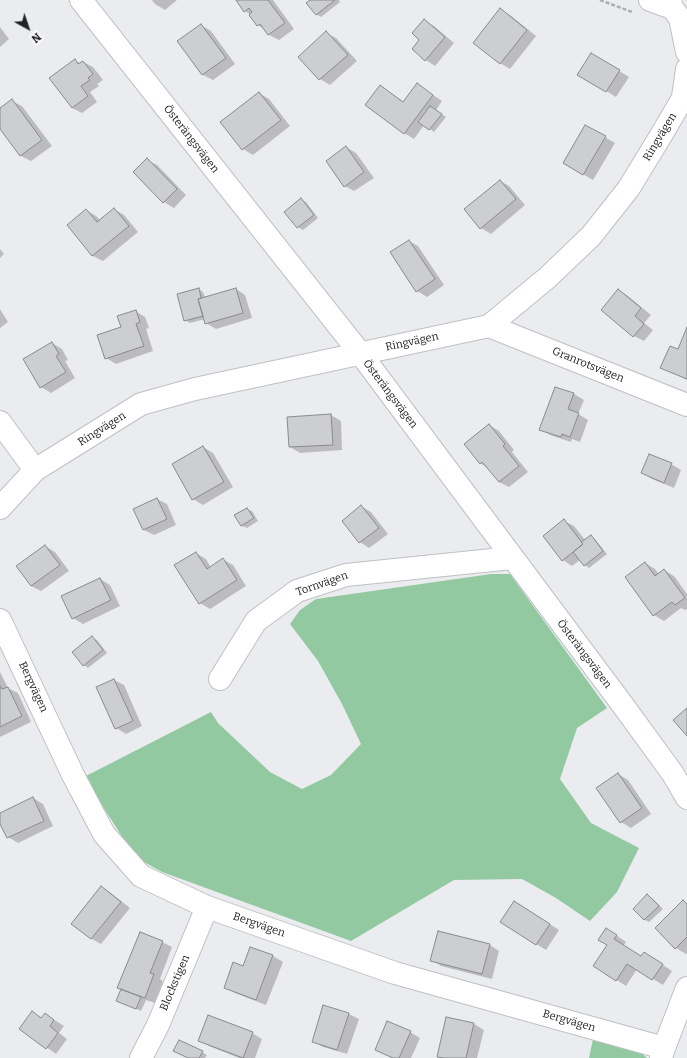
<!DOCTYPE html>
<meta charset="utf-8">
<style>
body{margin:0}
#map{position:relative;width:687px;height:1058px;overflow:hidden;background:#ebecf0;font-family:Bitter,serif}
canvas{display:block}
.north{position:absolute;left:8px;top:8px;width:40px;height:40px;-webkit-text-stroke:3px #fff;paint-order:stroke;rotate:140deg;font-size:11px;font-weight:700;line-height:16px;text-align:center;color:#222324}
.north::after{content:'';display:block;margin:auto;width:14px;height:18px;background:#222324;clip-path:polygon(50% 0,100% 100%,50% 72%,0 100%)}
</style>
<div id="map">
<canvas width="687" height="1058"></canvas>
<div class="north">N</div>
</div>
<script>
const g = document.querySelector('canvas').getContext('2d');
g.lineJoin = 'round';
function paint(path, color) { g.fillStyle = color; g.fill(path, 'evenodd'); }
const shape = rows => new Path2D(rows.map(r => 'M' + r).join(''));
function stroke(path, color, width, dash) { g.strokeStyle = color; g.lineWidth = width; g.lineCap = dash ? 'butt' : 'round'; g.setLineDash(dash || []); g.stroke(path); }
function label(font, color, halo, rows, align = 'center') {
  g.font = font + ' Bitter,serif'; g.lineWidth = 3.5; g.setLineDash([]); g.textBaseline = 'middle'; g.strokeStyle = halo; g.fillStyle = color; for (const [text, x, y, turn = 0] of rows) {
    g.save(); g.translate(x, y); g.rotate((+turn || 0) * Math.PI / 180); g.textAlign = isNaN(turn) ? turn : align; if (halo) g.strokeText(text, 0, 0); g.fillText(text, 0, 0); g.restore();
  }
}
const forest = shape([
 [491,574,510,574,607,708,577,728,560,779,591,823,639,848,617,892,590,921,556,898,522,879,454,880,351,941,162,872,135,857,84,777,211,712,218,723,270,772,302,789,331,775,361,744,342,704,318,661,290,624,300,610,316,599],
 [593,1039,637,1049,647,1058,589,1058]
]);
const shadow = shape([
 [152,0,177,0,165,10,155,4],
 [237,0,273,0,294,29,279,40,269,35,265,30,258,25,251,15,245,11],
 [311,0,339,0,340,2,321,17,316,14],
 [500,10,510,15,536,36,510,69,500,63],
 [424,21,434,26,454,43,435,66,426,60,421,40],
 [201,25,211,31,235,64,213,80,203,75,179,42],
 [0,27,9,39,0,47],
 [326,33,336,38,357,61,330,85,320,79,299,57],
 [75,60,81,64,83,62,93,67,103,80,97,84,99,86,90,92,97,102,82,113,72,108],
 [601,60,629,77,616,97,579,74],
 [417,84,442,101,436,110,446,117,434,132,424,125,414,139,404,133,380,86,404,102],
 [259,93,269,99,290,126,253,155,243,149,222,122],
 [12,101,22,106,52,146,31,161,21,156,0,128,0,110],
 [586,126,615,143,593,180,564,163],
 [346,147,356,153,374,178,354,191,345,186],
 [147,160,157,165,186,195,174,208,164,202],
 [500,181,509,186,525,205,491,234,481,228,465,210],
 [302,200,306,202,318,218,303,230,298,227,286,212],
 [114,209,124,215,138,232,103,261,93,256,68,225,86,210,96,216,100,220],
 [409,241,418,246,444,285,427,297,417,291],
 [0,249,4,254,0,258],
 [199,289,203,292,205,298,236,289,245,295,252,318,216,329,206,323,205,319,190,323,185,320],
 [619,290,628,296,651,315,644,323,653,330,644,341,634,336],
 [0,309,8,322,0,328],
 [135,311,145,317,149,328,146,329,153,351,116,364,106,358,122,328],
 [687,330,687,380,661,367,678,350],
 [52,343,62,349,68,360,65,361,75,378,51,393,41,387],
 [555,388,574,394,584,400,578,414,588,420,580,442,572,439,571,442,550,435,541,429],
 [331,415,341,421,342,450,300,453,290,447],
 [489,425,499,431,514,450,512,452,528,472,509,487,499,482,488,468,480,463],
 [203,447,213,453,233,487,203,505,193,499],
 [671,464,681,470,674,488,652,479,642,473],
 [157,499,167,504,176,525,154,535,144,530],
 [362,507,371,512,388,534,369,548,360,542],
 [247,509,252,511,258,521,247,528,242,526,236,516],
 [564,521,574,526,585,540,591,536,595,539,607,554,589,568,585,565,580,560,572,566,563,560],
 [45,546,55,552,69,571,41,591,31,586],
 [196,553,206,559,211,568,224,560,233,565,246,586,210,609,200,603],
 [645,563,655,569,659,574,664,570,674,576,687,594,687,609,685,610,681,608,664,621,654,615],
 [100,579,110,585,120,606,83,624,73,618],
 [92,638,97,640,107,653,88,668,84,665],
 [0,672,8,688,18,693,31,722,0,737],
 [114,680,124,685,142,726,126,734,116,728],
 [618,774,628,780,651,814,631,828,621,822],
 [33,798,43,804,53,826,18,843,8,837,0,821,0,814],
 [101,887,111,893,130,908,101,944,92,939,73,924],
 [648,896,652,898,663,909,649,922,645,920,634,909],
 [683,902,687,904,687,953,686,954,676,948,656,928],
 [524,908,559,930,546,950,502,922],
 [616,935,626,942,623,946,642,957,654,959,672,971,663,985,637,969,626,986,595,966],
 [162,942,172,947,160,979,163,981,155,1003,146,1000,141,1011,122,1003],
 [490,945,499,951,492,979,441,966,432,960],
 [251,948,273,956,283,962,266,1005,235,993,225,987,243,967],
 [33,1013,42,1018,45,1014,64,1026,59,1033,67,1039,56,1054,21,1029],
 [349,1014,359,1019,347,1054,323,1047,313,1041],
 [474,1024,484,1030,477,1058,441,1058,438,1056],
 [410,1032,420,1038,411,1058,392,1058,376,1050],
 [252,1033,262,1039,255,1058,239,1058,209,1046,199,1040],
 [202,1052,207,1055,205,1058,189,1058]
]);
const building = shape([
 [236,0,268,0,285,23,268,35,260,24,257,26,249,15,252,12,249,8,244,12,236,0],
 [310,0,335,0,316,15,306,3,310,0],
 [500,8,527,30,500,64,473,43,500,8],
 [424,19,445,37,425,61,412,49,419,40,412,33,424,19],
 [201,24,226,58,202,75,177,41,201,24],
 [326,31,348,55,319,80,298,57,326,31],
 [591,53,620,70,606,92,577,75,591,53],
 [75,59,78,64,83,61,93,74,88,78,90,80,81,86,88,96,72,108,49,78,75,59],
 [417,83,433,95,404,134,365,105,380,85,403,102,417,83],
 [259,92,281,120,242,150,220,122,259,92],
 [12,99,42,140,20,156,0,129,0,108,12,99],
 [430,106,442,114,429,130,418,122,430,106],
 [585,125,606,136,583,175,563,163,585,125],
 [346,146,364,172,344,187,326,161,346,146],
 [147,158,177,189,163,203,133,172,147,158],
 [500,180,516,199,480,229,464,209,500,180],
 [301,198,314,215,297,228,284,212,301,198],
 [114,208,129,226,92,256,67,225,86,209,97,222,114,208],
 [409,240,435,279,416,292,390,252,409,240],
 [199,288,201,298,198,299,203,316,184,321,177,294,199,288],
 [236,288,243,313,205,324,198,299,236,288],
 [618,289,641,308,635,316,644,324,633,337,601,310,618,289],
 [136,310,140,322,136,324,144,346,105,359,97,335,121,327,117,316,136,310],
 [687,327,687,379,660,368,670,346,678,349,687,327],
 [52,342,59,354,56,356,66,372,40,388,23,359,52,342],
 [555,387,574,393,568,409,579,413,570,437,562,434,561,437,539,430,555,387],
 [331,414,333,445,289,447,287,417,331,414],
 [489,424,505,444,503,446,519,466,499,482,482,462,480,464,464,444,489,424],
 [203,446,224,482,192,500,172,464,203,446],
 [649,454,672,463,664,483,641,473,649,454],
 [157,498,167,519,143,530,133,509,157,498],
 [361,505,379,528,359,543,342,521,361,505],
 [247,508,254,518,241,526,234,515,247,508],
 [564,519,583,544,562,561,543,536,564,519],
 [591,535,603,551,584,566,573,552,583,544,581,542,591,535],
 [45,545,60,565,31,586,16,566,45,545],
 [196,552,207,569,223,558,237,580,199,604,174,565,196,552],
 [645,562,655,576,664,569,685,598,675,605,672,602,653,616,625,577,645,562],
 [100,578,111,600,72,619,61,596,100,578],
 [92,636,103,650,83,666,72,652,92,636],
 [114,679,133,721,115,729,96,687,114,679],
 [0,686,2,689,8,687,22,716,0,727,0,686],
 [687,708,687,736,673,720,687,708],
 [618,773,642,808,620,823,596,788,618,773],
 [33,797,44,821,7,838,0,824,0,813,33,797],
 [101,886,121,902,91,939,71,924,101,886],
 [647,894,659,906,644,920,633,909,647,894],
 [683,900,687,904,687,937,675,949,655,928,683,900],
 [514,901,550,924,536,945,500,922,514,901],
 [606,928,617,935,614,939,641,956,644,952,663,964,652,980,627,964,616,981,593,966,607,945,598,940,606,928],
 [438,931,490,944,482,974,430,961,438,931],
 [140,932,163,941,150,973,154,974,145,998,117,988,140,932],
 [250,947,273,955,256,1000,224,988,233,962,243,966,250,947],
 [121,989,141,997,136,1009,116,1001,121,989],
 [323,1005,349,1013,337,1050,312,1042,323,1005],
 [32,1011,41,1018,45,1013,54,1020,50,1026,58,1033,46,1049,19,1029,32,1011],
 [208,1015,253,1032,243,1058,198,1041,208,1015],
 [446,1017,474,1023,466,1058,443,1058,437,1057,446,1017],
 [387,1021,411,1031,399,1058,393,1058,375,1050,387,1021],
 [179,1040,203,1051,199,1058,188,1058,173,1051,179,1040]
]);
const path = shape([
 [600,0,632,12]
]);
const minor = shape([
 [81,0,360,353,622,704,673,774,687,798],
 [680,18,687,52],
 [683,97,687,69],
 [489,326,687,405],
 [0,422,35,470],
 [0,508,35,470,141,404,195,389,489,326,547,278,591,236,629,188,663,132,687,91],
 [0,620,73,775,104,834,141,876,207,907,395,973,664,1048],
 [220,679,256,621,297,591,346,575,512,558],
 [141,1058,158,1025,207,907],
 [661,1058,664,1048,687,988]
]);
const secondary = shape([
 [650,0,672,8],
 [670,0,672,8,680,18,687,23]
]);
const streetNames = [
 ["Ringvägen",660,137,-59],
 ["Österängsvägen",191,139,52],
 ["Ringvägen",412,342,-12],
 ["Granrotsvägen",588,365,22],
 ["Österängsvägen",390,394,53],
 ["Ringvägen",102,429,-32],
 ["Tornvägen",322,584,-19],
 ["Österängsvägen",584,654,53],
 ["Bergvägen",33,687,65],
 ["Bergvägen",259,925,19],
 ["Blockstigen",175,983,-67],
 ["Bergvägen",569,1021,16]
];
paint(forest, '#93c9a1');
paint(shadow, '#0003');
paint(building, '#cdced2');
stroke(building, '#898a8d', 1);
stroke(minor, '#bec0c3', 24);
stroke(secondary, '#bec0c3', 24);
stroke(path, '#acadb0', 2.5, [4, 2]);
stroke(minor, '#fff', 22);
stroke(secondary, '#fff', 22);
label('11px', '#222324', '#fff', streetNames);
</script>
